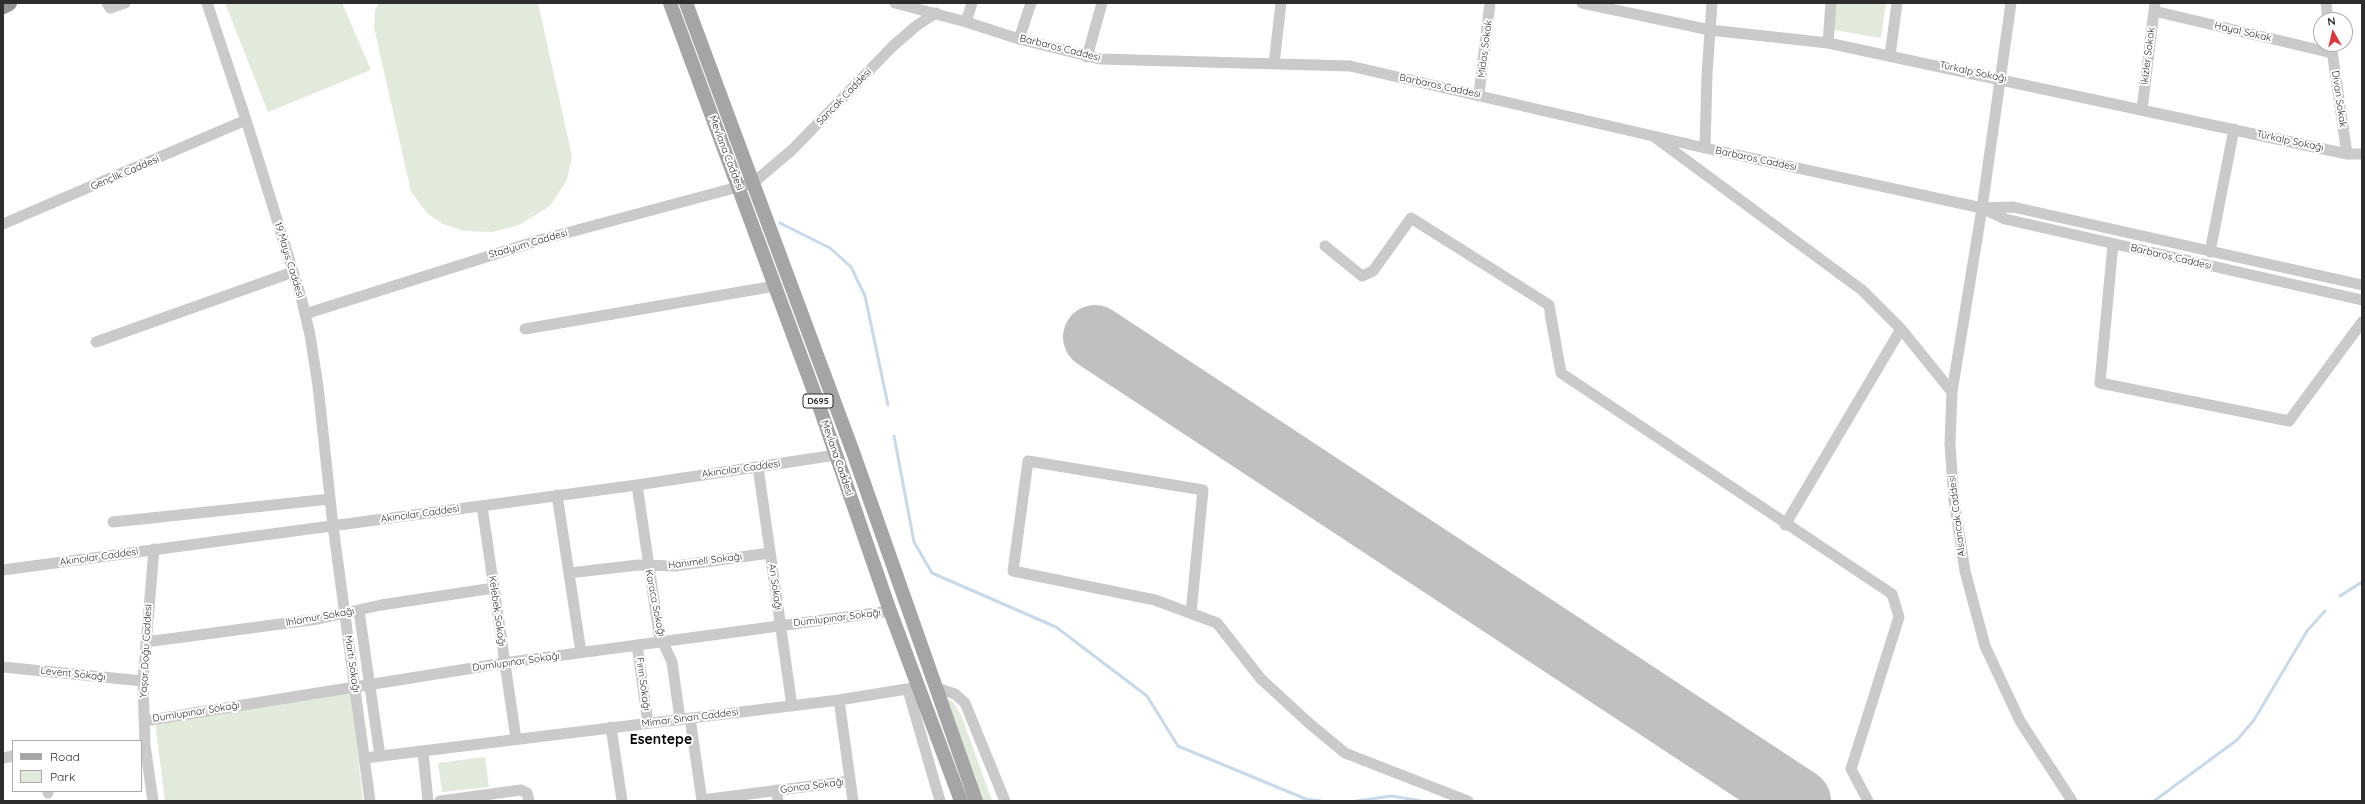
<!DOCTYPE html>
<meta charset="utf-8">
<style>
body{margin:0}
#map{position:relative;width:2365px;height:804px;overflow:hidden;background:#fff;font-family:Quicksand,sans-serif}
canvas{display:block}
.frame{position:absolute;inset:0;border:4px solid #2d2d2d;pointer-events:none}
.legend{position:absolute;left:12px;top:740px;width:130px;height:52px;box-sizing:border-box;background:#fff;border:1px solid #ababab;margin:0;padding:5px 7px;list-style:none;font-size:12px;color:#2d2d2d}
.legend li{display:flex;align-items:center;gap:8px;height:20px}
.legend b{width:20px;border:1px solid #ababab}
.north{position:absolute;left:2313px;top:12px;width:40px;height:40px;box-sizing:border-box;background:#fff;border:1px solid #ababab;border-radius:50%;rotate:352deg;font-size:11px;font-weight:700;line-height:16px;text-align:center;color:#2d2d2d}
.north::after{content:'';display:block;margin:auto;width:14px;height:18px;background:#dc3739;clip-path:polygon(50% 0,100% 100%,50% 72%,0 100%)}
</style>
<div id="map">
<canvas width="2365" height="804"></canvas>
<div class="frame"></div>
<ul class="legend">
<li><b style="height:5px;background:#a5a5a5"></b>Road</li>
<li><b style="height:11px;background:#e2eadb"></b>Park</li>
</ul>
<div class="north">N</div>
</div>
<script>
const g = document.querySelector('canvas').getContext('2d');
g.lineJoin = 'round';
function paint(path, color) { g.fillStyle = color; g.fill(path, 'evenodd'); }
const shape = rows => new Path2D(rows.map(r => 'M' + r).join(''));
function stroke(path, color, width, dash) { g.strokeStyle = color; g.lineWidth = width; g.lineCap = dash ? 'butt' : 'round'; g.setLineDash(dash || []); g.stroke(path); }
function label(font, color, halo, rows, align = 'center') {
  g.font = font + ' Quicksand,sans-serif'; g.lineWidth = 4; g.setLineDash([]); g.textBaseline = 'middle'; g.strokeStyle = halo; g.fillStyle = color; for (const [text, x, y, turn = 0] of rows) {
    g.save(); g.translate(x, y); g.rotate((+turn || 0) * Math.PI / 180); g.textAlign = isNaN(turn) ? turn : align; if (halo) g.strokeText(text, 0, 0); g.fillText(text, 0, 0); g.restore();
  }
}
const green = shape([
 [225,3,342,3,371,70,268,112],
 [379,3,538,3,572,156,567,180,550,206,519,225,492,232,464,231,443,224,428,214,411,192,374,27,375,10],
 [1836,3,1886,3,1881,38,1834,30],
 [351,693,363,801,165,801,155,722],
 [947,698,954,703,961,715,992,800,983,801],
 [485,757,489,787,442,792,438,763]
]);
const stream = shape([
 [780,223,830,248,851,267,865,296,888,405],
 [894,436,914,542,932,573,1056,627,1147,696,1178,746,1306,799,1321,801],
 [2340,596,2362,582],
 [1356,801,1392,796,1421,801],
 [2154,801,2237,740,2254,720,2307,631,2325,611]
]);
const runway = shape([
 [1095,337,1799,801]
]);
const minor = shape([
 [107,3,110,8,125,3],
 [207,3,246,120,301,297,310,335,318,386,333,526,370,801],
 [895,3,966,22,1019,39,1100,59,1350,66,1705,148,1982,208,2013,207,2362,285],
 [1582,3,1710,30,1828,43,2347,154,2362,154],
 [2011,3,1982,208,1952,392,1950,444,1954,500,1965,571,1985,646,2020,721,2072,801],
 [2326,3,2328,20],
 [2154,11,2332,53],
 [966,22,972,3],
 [1019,39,1031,3],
 [1828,43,1831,3],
 [2331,44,2347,154],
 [1890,56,1897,3],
 [1087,57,1102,3],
 [1274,64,1281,3],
 [1479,94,1490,3],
 [2142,109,2155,3],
 [1656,138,1862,290,1901,329,1952,392],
 [1705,148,1707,74,1712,3],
 [1984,209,2005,219,2362,300],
 [3,224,246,120],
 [2113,244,2100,383,2289,421,2362,322],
 [1325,246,1362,276,1373,271,1411,218,1549,305,1561,373,1550,314],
 [2210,252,2234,129],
 [305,314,540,240,753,183,792,150,893,46,916,26,936,13],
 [525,329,775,286],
 [96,342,293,272],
 [1561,373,1892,594,1899,617,1851,769,1868,801],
 [758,467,792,706],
 [637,485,659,634,672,662,680,719],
 [557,495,581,652],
 [482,506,516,739],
 [113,522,330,499],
 [1785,525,1901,329],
 [3,570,637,485,836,455],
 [569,573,638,565,675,566,770,553],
 [359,611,380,756],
 [1191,613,1203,490,1028,461,1013,571,1155,600,1217,623,1261,679,1310,724,1345,753,1468,801],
 [146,642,318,619,381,605,494,588],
 [637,645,648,723],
 [3,667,143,681],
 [937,688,955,694,965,703,1005,801],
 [908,690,940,801],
 [839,700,853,801],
 [690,718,702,801],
 [144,721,504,663,890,611],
 [611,727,622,801],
 [423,752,428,801],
 [3,758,13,756],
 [365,758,839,700,919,687],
 [777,790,778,801],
 [48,791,48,793],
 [702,800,850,781],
 [153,801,145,745,143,681,154,549],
 [440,801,521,790,527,793,529,801]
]);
const major = shape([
 [670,3,816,397,890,611,961,801],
 [686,3,853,452,976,801]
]);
const highway = shape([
 [3,6,9,3]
]);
const shields = [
 [818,401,30]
];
const shieldNames = [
 ["D695",818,401]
];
const streetNames = [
 ["Hayal Sokak",2243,32,13],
 ["Barbaros Caddesi",1060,48,14],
 ["Midas Sokak",1485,49,-83],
 ["İkizler Sokak",2148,56,-83],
 ["Türkalp Sokağı",1973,72,12],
 ["Barbaros Caddesi",1440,86,12],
 ["Sancak Caddesi",844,97,-46],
 ["Divan Sokak",2339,99,82],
 ["Türkalp Sokağı",2290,141,12],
 ["Mevlana Caddesi",726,153,69],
 ["Barbaros Caddesi",1756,159,12],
 ["Gençlik Caddesi",125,173,-23],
 ["Stadyum Caddesi",528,244,-16],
 ["Barbaros Caddesi",2171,257,13],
 ["19 Mayıs Caddesi",289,260,73],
 ["Mevlana Caddesi",837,458,71],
 ["Akıncılar Caddesi",741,469,-8],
 ["Akıncılar Caddesi",420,514,-8],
 ["Alsancak Caddesi",1957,516,-97],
 ["Akıncılar Caddesi",99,557,-8],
 ["Hanımeli Sokağı",705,561,-7],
 ["Arı Sokağı",775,587,82],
 ["Karaca Sokağı",655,603,79],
 ["Kelebek Sokağı",497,611,82],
 ["Ihlamur Sokağı",320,617,-10],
 ["Dumlupınar Sokağı",837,618,-7],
 ["Yaşar Doğu Caddesi",146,651,-87],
 ["Dumlupınar Sokağı",516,662,-8],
 ["Martı Sokağı",352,664,82],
 ["Levent Sokağı",73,674,6],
 ["Fırın Sokağı",643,684,82],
 ["Dumlupınar Sokağı",196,712,-9],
 ["Mimar Sinan Caddesi",690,718,-7],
 ["Gonca Sokağı",812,786,-7]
];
const districtNames = [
 ["Esentepe",661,740]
];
paint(green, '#e2eadb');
stroke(stream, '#c8dae9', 3);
stroke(runway, '#c0c0c0', 64);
stroke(minor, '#cacaca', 11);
stroke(major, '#a5a5a5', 14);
stroke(highway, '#949494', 16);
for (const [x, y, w] of shields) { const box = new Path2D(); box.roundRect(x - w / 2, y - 7, w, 14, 3); g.fillStyle = '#fff'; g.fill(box); stroke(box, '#2d2d2d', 1); }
label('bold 9px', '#2d2d2d', null, shieldNames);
label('10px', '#2d2d2d', '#fff', streetNames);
label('bold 14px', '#000', '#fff', districtNames);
</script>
